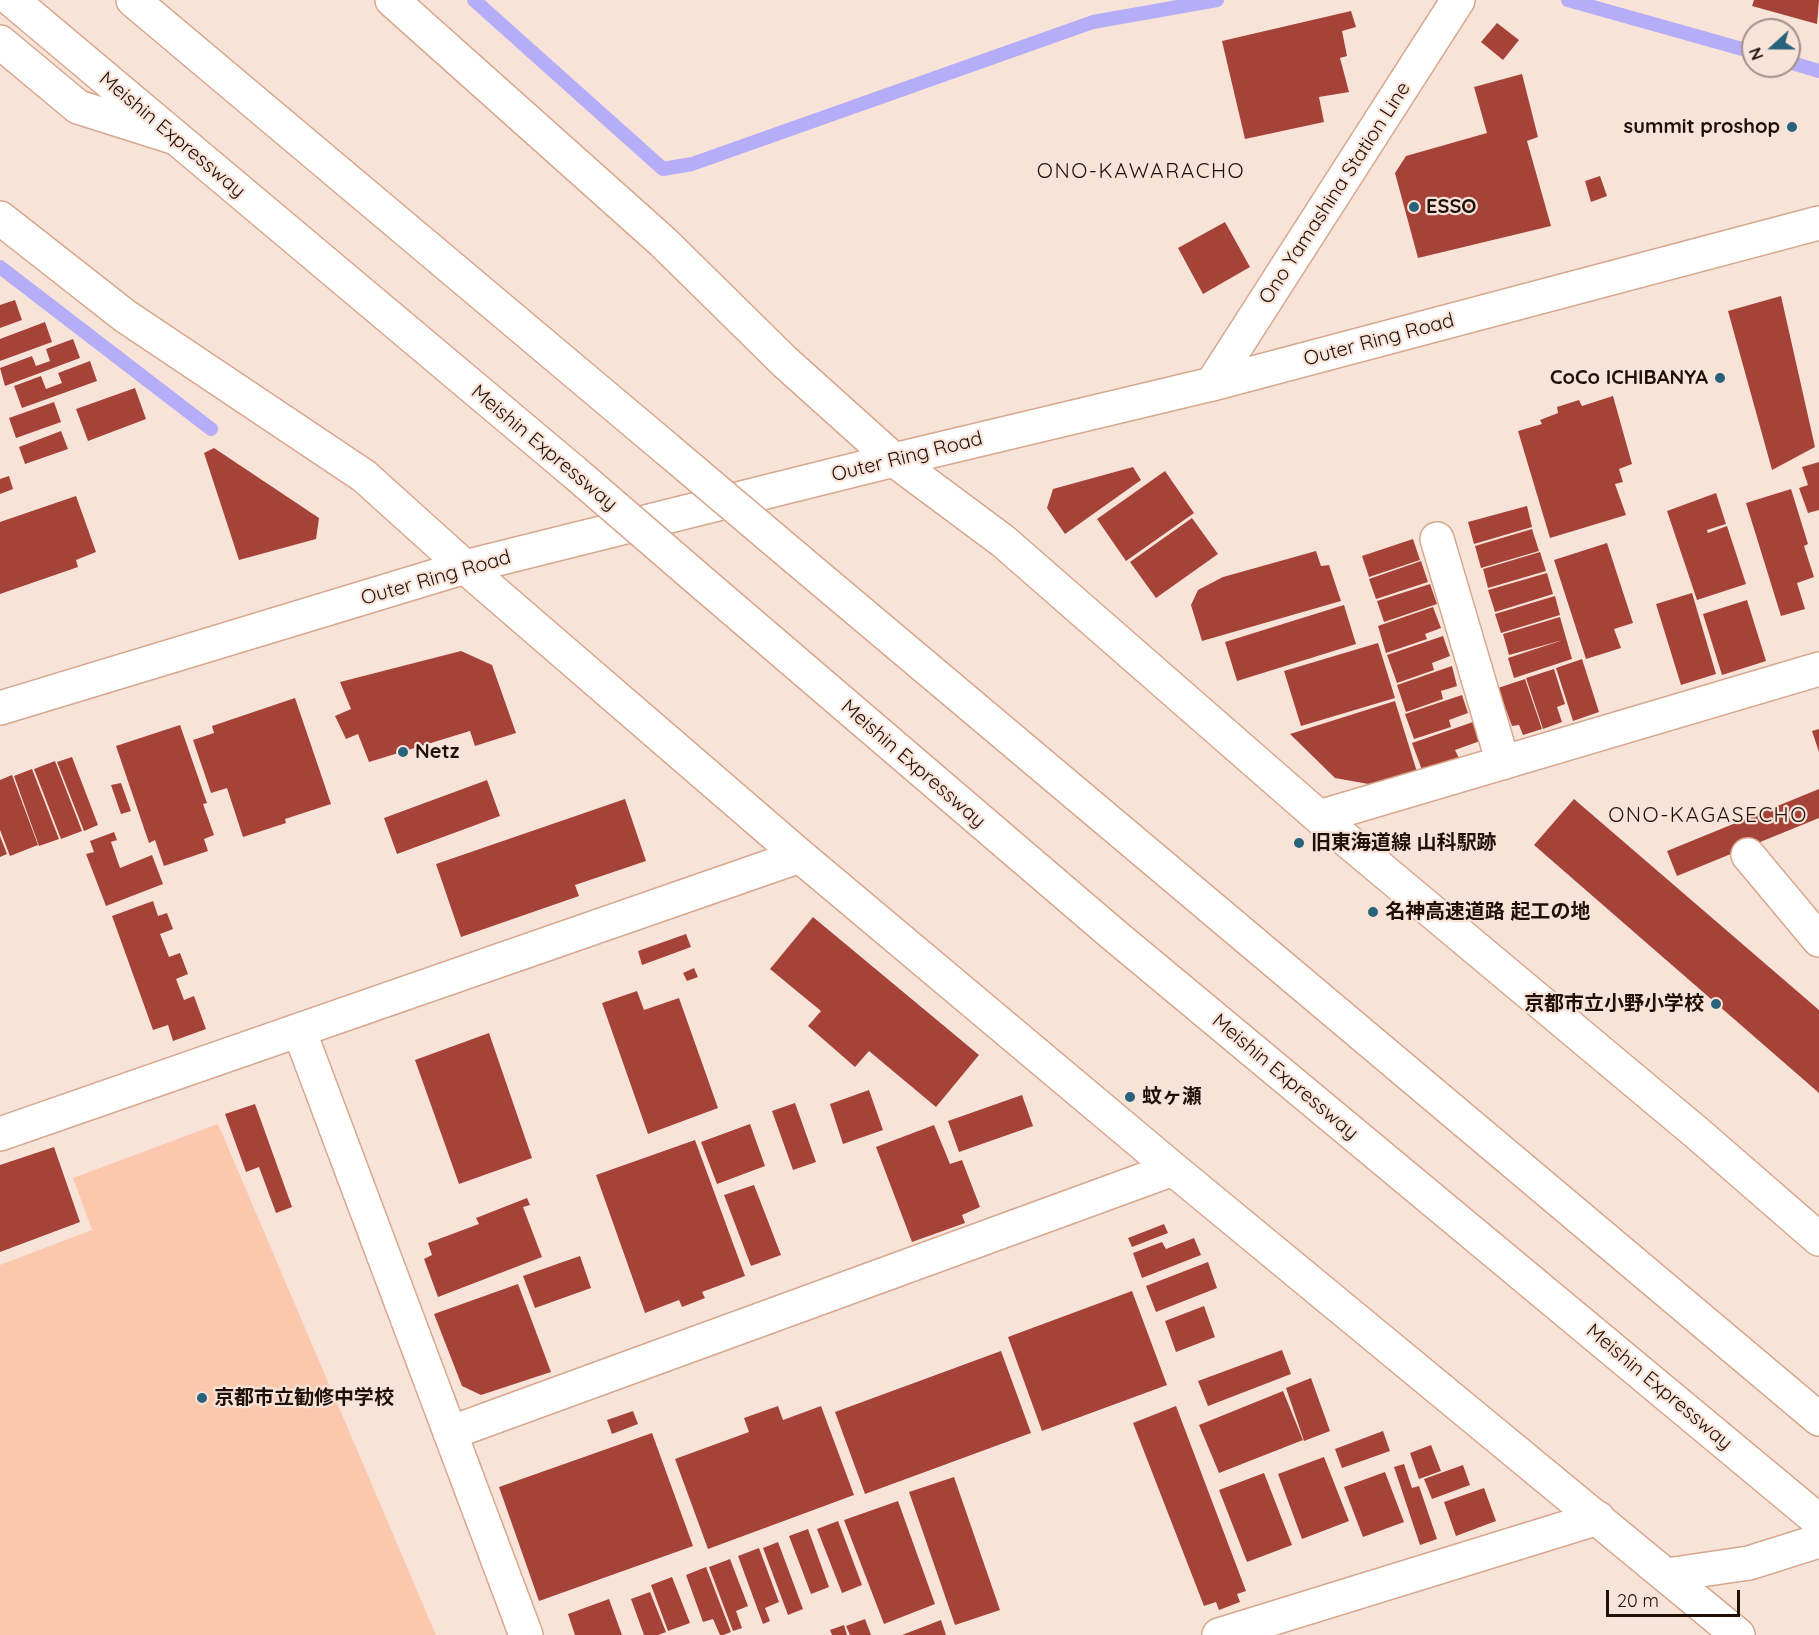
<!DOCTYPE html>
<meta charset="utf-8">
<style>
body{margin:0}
#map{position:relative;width:1819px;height:1635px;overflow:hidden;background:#f8e3d9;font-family:Quicksand,sans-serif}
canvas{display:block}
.north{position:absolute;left:1741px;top:18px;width:60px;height:60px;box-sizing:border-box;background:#f8e3d9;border:2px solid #a28f85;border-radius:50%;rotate:249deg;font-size:16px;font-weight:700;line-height:24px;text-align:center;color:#211007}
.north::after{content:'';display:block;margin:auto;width:21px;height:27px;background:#28637b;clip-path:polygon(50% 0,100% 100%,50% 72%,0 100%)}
.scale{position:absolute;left:1606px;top:1590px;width:134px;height:27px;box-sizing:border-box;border:3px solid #211007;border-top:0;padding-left:8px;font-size:18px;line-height:21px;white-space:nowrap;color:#211007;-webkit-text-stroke:4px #f8e3d9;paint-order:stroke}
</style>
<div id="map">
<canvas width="1819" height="1635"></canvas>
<div class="north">N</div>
<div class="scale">20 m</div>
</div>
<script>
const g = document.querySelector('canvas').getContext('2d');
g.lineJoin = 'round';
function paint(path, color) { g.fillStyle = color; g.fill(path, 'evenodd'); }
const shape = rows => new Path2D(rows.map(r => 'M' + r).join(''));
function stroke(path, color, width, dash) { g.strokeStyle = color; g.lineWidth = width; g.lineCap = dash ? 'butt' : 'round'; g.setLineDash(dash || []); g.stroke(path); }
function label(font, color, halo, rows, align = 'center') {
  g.font = font + ' Quicksand,"Noto Sans JP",sans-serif'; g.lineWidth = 4.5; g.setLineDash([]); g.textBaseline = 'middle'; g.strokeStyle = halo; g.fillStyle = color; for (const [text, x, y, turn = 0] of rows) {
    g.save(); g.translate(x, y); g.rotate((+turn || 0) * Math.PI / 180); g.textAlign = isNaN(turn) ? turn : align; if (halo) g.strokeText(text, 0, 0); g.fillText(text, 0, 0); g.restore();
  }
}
const green = shape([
 [218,1124,436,1635,0,1635,0,1265,92,1230,73,1178]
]);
const stream = shape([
 [474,0,663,169,692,164,1093,22,1217,0],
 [1568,0,1753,52],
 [1789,62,1819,71],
 [0,267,211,429]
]);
const building = shape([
 [1754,0,1819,0,1817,24,1752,6],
 [1351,11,1356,27,1342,31,1347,56,1340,58,1349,92,1319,97,1324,122,1245,139,1222,41],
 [1497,23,1519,40,1503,60,1481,42],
 [1522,74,1538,137,1527,141,1551,226,1418,258,1395,173,1406,156,1487,133,1474,87],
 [1600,176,1607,196,1591,202,1585,181],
 [1225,222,1250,267,1203,294,1178,248],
 [1781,296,1815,447,1772,470,1728,311],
 [15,300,22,320,0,328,0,305],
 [45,322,52,342,0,361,0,339],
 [73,339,80,358,5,386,0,368,32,356,36,366,50,361,46,349],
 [90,361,97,381,22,408,14,386,41,376,46,389,62,383,58,373],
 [135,388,146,419,88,441,76,409],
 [1613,396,1632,464,1619,469,1623,482,1615,484,1626,515,1550,538,1518,431,1542,424,1540,420,1558,413,1557,407,1579,400,1582,406],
 [54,402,61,422,16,438,9,418],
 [61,431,68,449,25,464,19,447],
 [214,448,319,518,316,539,239,560,204,453],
 [1819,462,1819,510,1808,513,1799,488,1808,485,1802,467],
 [1133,467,1141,480,1065,534,1047,508,1053,489],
 [1165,471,1194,513,1126,561,1097,519],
 [9,476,13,489,0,494,0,479],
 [1791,489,1808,544,1804,546,1814,577,1797,583,1805,609,1781,616,1746,503],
 [1716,493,1726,524,1707,530,1708,533,1727,526,1746,584,1697,600,1667,511],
 [76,496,96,552,76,560,78,567,0,594,0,522],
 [1527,506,1532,527,1474,544,1468,522],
 [1192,518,1218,554,1156,598,1130,562],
 [1532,529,1539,551,1481,568,1475,546],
 [1413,539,1420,560,1369,577,1362,556],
 [1607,543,1633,623,1614,629,1621,648,1586,659,1554,560],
 [1316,551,1321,566,1329,565,1341,601,1202,641,1191,605,1198,590,1223,577],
 [1540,552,1546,571,1488,588,1483,569],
 [1421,561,1428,582,1376,599,1369,579],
 [1547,573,1553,594,1495,612,1488,590],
 [1430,584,1437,604,1384,622,1377,601],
 [1692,593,1716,674,1681,685,1656,604],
 [1555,596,1560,615,1501,633,1495,614],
 [1747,600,1766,661,1722,675,1703,614],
 [1344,605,1356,644,1237,681,1225,642],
 [1433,607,1441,628,1425,634,1427,639,1386,653,1378,626],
 [1560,617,1572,659,1514,678,1508,658,1563,640,1509,655,1503,634],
 [1443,636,1450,656,1432,663,1434,670,1397,683,1387,655],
 [1378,643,1395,698,1301,726,1284,671],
 [461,651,492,665,516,733,475,746,470,731,369,762,358,734,346,739,335,716,351,709,340,682],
 [1582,659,1599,712,1573,721,1556,668],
 [1452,666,1457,686,1441,691,1443,699,1406,712,1397,685],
 [1554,669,1565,704,1557,707,1562,722,1543,729,1526,678],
 [1525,679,1542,729,1523,735,1519,725,1512,726,1498,688],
 [1462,695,1468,713,1449,720,1451,727,1414,739,1405,714],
 [295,698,331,804,285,819,286,823,243,837,227,788,211,793,193,740,214,733,212,726],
 [1395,701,1417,772,1374,785,1335,778,1290,734],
 [1473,722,1480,741,1455,750,1459,758,1422,770,1412,743],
 [180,725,207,803,203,804,214,835,204,839,208,851,164,866,155,840,149,843,116,746],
 [1819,729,1819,752,1812,731],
 [72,757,98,825,84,831,57,762],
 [55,761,82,831,61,839,34,769],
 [32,769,59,839,39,846,14,776],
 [12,775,38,845,10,856,0,830,0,780],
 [487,780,500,816,397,854,384,818],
 [121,783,131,811,121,814,111,785],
 [1819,789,1819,818,1677,876,1667,851],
 [625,799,646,861,575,885,579,896,461,937,436,864],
 [1574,799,1819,1010,1819,1093,1534,845],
 [114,832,117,840,111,842,120,868,152,855,163,884,106,906,86,854,94,852,90,841],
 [0,836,7,854,0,857],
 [153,901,158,916,167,913,173,929,160,934,169,957,180,953,188,974,176,979,184,1000,194,996,206,1029,173,1041,168,1025,153,1030,112,916],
 [813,917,979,1055,936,1107,869,1051,855,1067,808,1026,821,1011,770,969],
 [686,934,691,947,642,965,638,951],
 [694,968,698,977,687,981,683,973],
 [637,991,644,1010,679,998,718,1108,648,1134,602,1003],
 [489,1033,532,1158,459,1184,415,1060],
 [869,1090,883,1130,843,1144,830,1104],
 [1022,1095,1033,1126,959,1152,948,1121],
 [795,1103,816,1162,793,1170,772,1111],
 [255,1104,292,1207,276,1213,259,1167,246,1172,225,1114],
 [750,1124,765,1166,717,1184,701,1142],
 [934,1125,950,1164,962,1160,980,1207,962,1215,965,1223,912,1242,876,1147],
 [695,1140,745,1276,702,1292,705,1298,682,1307,679,1300,645,1313,596,1175],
 [54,1147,80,1222,0,1252,0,1165],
 [754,1185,781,1255,751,1266,724,1195],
 [527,1198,530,1205,523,1207,542,1257,438,1297,424,1259,432,1255,428,1243,479,1224,476,1218],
 [1164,1224,1168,1233,1132,1247,1128,1238],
 [1194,1238,1201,1255,1142,1278,1133,1253,1162,1242,1166,1249],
 [580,1256,591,1288,535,1308,523,1276],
 [1208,1262,1217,1288,1156,1312,1146,1286],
 [518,1284,551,1372,481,1395,462,1386,434,1314],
 [1132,1291,1167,1385,1042,1431,1008,1337],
 [1204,1306,1215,1337,1176,1352,1165,1321],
 [1282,1350,1291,1374,1208,1406,1198,1381],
 [1001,1351,1031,1433,865,1494,835,1412],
 [1311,1378,1330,1431,1304,1441,1286,1388],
 [1283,1391,1303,1440,1219,1473,1199,1425],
 [778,1406,783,1420,821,1406,854,1495,708,1549,675,1459,749,1432,744,1418],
 [1176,1406,1246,1591,1237,1594,1240,1602,1219,1610,1216,1602,1204,1606,1133,1423],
 [633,1411,638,1424,612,1434,607,1420],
 [1383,1431,1390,1451,1342,1468,1335,1449],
 [652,1433,693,1546,539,1601,499,1487],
 [1431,1445,1441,1471,1419,1479,1410,1453],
 [1324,1457,1349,1521,1302,1539,1278,1474],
 [1404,1464,1412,1488,1419,1486,1437,1539,1420,1545,1394,1467],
 [1463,1465,1470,1485,1432,1499,1424,1479],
 [1385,1472,1404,1522,1363,1537,1344,1487],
 [1264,1473,1292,1545,1247,1562,1219,1490],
 [954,1477,1000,1610,955,1625,909,1492],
 [1484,1488,1496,1521,1456,1536,1444,1502],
 [898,1501,935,1604,884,1624,844,1520],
 [838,1521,862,1585,842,1593,817,1529],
 [808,1529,829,1587,811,1594,789,1536],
 [778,1542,803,1609,788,1615,763,1548],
 [759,1548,779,1602,765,1608,770,1621,763,1624,738,1556],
 [730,1559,748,1606,736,1611,742,1628,733,1631,709,1567],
 [706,1567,731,1632,723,1635,720,1635,713,1619,703,1622,686,1575],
 [672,1577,690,1623,668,1631,651,1585],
 [650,1592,666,1632,658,1635,644,1635,631,1599],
 [609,1599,622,1635,575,1635,568,1614],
 [865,1619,871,1635,850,1635,846,1626],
 [941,1620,946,1635,902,1635],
 [844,1625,847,1635,832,1635,830,1630]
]);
const minor = shape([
 [392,0,663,242,785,362,894,460,1003,541,1319,817,1697,1133,1819,1239],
 [0,42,78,107,176,138],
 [0,218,125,316,364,476,465,567,800,856,1173,1169,1738,1635],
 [1212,384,1819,223],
 [1437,539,1503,763],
 [1319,817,1819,669],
 [1748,855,1819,940],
 [299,1030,526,1635],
 [0,1134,800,856],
 [450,1433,1173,1169],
 [1667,1575,1749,1563,1819,1541],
 [1219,1635,1598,1518]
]);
const major = shape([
 [0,708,465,567,894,460,1212,384,1458,0]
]);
const highway = shape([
 [12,0,574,472],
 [133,0,667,449],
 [797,559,1819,1419],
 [705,585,1114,935,1819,1521]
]);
const highwayBridge = shape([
 [667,449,797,559],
 [574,472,705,585]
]);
const markers = [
 [1792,127,6,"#28637b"],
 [1414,207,6,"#28637b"],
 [1720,378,6,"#28637b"],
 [403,752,6,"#28637b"],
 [1299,843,6,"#28637b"],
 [1373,912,6,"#28637b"],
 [1716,1004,6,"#28637b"],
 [1130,1097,6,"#28637b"],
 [202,1398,6,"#28637b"]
];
const poiNames = [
 ["summit proshop",1780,127,"right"],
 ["ESSO",1426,207],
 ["CoCo ICHIBANYA",1708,378,"right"],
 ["Netz",415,752],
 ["旧東海道線 山科駅跡",1311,843],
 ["名神高速道路 起工の地",1385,912],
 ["京都市立小野小学校",1704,1004,"right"],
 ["蚊ヶ瀬",1142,1097],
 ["京都市立勧修中学校",214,1398]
];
const streetNames = [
 ["Meishin Expressway",172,135,40],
 ["Ono Yamashina Station Line",1335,193,-57],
 ["Outer Ring Road",1379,340,-15],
 ["Meishin Expressway",544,448,40],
 ["Outer Ring Road",907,457,-14],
 ["Outer Ring Road",436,578,-16],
 ["Meishin Expressway",913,764,41],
 ["Meishin Expressway",1285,1077,40],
 ["Meishin Expressway",1659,1387,40]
];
const neighbourhoodNames = [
 ["ONO-KAWARACHO",1141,172],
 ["ONO-KAGASECHO",1708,816]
];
paint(green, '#fbc8ae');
stroke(stream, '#b6adf8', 14);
paint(building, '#a64338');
stroke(minor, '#d7a78d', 36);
stroke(major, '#d7a78d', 36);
stroke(highway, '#d7a78d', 36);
stroke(minor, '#fff', 33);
stroke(major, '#fff', 33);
stroke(highway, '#fff', 33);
stroke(highwayBridge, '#d7a78d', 36, []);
stroke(highwayBridge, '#fff', 33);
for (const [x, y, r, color] of markers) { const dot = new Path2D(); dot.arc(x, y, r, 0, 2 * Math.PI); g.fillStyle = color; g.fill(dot); stroke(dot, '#f8e3d9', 2); }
label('bold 20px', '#211007', '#f8e3d9', poiNames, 'left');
label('20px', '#211007', '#f8e3d9', streetNames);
g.letterSpacing = '1.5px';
label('21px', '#211007', '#f8e3d9', neighbourhoodNames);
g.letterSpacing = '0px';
</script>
